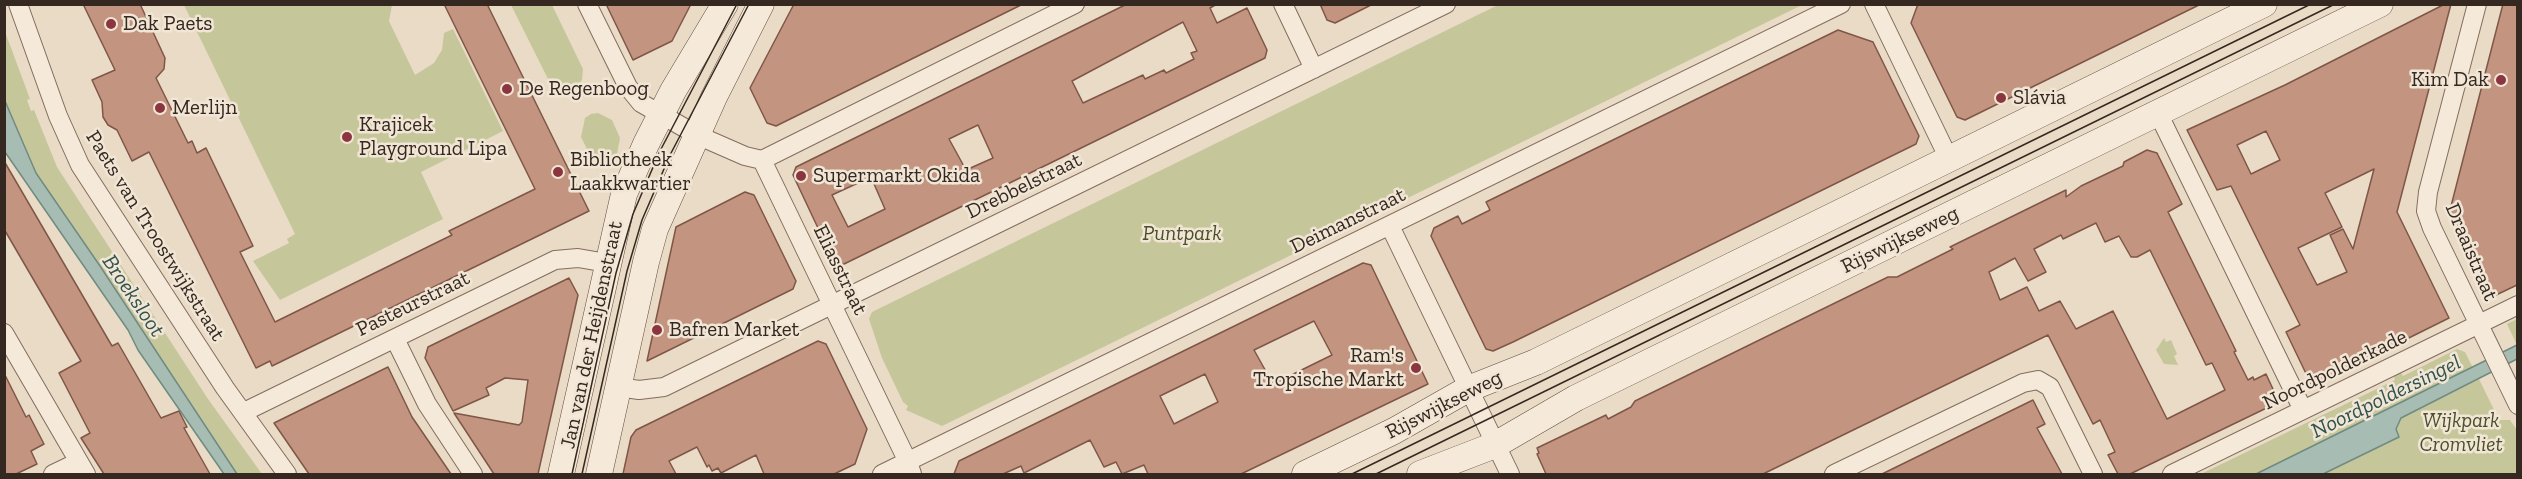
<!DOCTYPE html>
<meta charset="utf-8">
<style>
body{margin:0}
#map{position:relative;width:2522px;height:479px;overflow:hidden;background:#e9dbc6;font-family:"Zilla Slab",serif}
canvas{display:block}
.frame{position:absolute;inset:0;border:6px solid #352820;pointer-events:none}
</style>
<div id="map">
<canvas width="2522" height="479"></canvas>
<div class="frame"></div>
</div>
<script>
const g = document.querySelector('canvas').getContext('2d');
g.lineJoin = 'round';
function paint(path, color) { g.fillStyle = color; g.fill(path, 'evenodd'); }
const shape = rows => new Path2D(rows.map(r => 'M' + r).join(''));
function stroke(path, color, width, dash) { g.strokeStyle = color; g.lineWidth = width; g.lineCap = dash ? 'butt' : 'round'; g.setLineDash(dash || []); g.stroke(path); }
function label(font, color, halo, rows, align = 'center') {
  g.font = font + ' "Zilla Slab",serif'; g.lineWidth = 5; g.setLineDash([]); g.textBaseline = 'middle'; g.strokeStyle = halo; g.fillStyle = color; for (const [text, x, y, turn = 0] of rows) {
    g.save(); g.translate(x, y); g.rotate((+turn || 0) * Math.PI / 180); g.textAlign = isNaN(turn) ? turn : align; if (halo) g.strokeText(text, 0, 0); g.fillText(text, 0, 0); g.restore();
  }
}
const green = shape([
 [184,5,392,5,389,21,415,75,434,63,442,50,444,33,453,29,503,131,421,172,443,219,280,300,253,261,289,243,287,239,295,234],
 [511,5,552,5,583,69,582,80,575,89,562,92,550,83],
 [1498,5,1802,5,942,426,906,410,908,406,903,402,882,358,869,319,872,312],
 [4,29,30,99,27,100,31,111,34,110,57,167,208,399,262,474,237,474,100,266,36,173,5,101],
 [598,113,612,120,620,138,617,154,606,161,599,159,589,153,581,137,585,118,591,114],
 [2517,319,2518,345,2517,345,2507,324],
 [2164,338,2166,342,2171,340,2177,354,2174,356,2178,365,2164,364,2156,350],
 [2457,349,2465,352,2473,368,2256,474,2201,474,2395,380,2393,374,2399,370,2403,376],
 [2479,379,2499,420,2510,420,2517,430,2517,474,2323,474,2399,437,2396,429,2401,418]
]);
const water = shape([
 [5,101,36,173,100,266,237,474,224,474,138,350,128,330,5,152,5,101],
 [2517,345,2517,359,2401,418,2396,429,2399,437,2323,474,2256,474,2517,345]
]);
const building = shape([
 [83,4,140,4,165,58,164,69,156,78,188,143,192,141,197,153,206,148,253,246,240,252,275,322,452,235,449,231,535,189,444,4,487,4,589,211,272,366,270,361,256,368,149,152,132,161,117,130,108,125,103,117,102,102,92,80,115,70,83,4],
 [606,4,691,4,672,41,633,60,606,4],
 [794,4,1023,4,776,126,767,123,750,88,794,4],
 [1127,4,1217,4,1210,8,1217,23,1247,8,1267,50,1265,58,842,265,834,262,793,175,796,167,1127,4],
 [1183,22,1197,51,1191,53,1194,59,1166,73,1164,70,1145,79,1143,75,1083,103,1072,81,1183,22],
 [978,125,993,158,966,170,949,139,978,125],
 [871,177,885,209,848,227,832,195,871,177],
 [1320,4,1373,4,1335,23,1327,20,1320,4],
 [1918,4,2201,4,1965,120,1957,117,1911,23,1918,4],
 [2445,4,2451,4,2397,212,2449,318,2312,386,2286,332,2300,325,2267,259,2231,186,2217,190,2187,130,2285,85,2445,4],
 [2266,131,2280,160,2251,174,2237,145,2266,131],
 [2374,169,2353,249,2343,229,2330,235,2347,272,2317,285,2298,248,2342,227,2325,193,2374,169],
 [2503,4,2517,4,2517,285,2496,295,2494,293,2492,294,2450,210,2503,4],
 [1838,30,1873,42,1919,136,1916,144,1513,342,1493,351,1486,349,1431,236,1434,228,1458,216,1462,224,1490,210,1486,202,1838,30],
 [2147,150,2157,153,2182,204,2168,212,2236,351,2234,352,2248,380,2253,377,2254,380,2266,374,2279,402,2130,474,2118,474,2108,455,2115,452,2100,420,2093,424,2048,335,1763,474,1546,474,1537,454,1539,453,1537,448,1606,415,1608,419,1631,407,1635,401,1888,277,1897,277,1953,249,1950,247,2066,190,2066,197,2081,186,2123,166,2124,162,2147,150],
 [2096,223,2105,242,2119,236,2131,257,2137,257,2150,250,2206,365,2212,363,2225,390,2167,419,2113,311,2076,329,2060,301,2039,311,2027,287,2000,300,1989,272,2015,258,2028,281,2046,272,2034,249,2061,235,2063,239,2096,223],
 [4,161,112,346,118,343,161,418,179,411,187,427,184,428,210,474,104,474,81,438,90,433,59,373,81,361,4,229,4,161],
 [745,192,754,195,796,281,793,289,647,361,676,227,745,192],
 [1363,263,1371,265,1428,384,1241,474,1148,474,1144,465,1122,474,1116,462,1104,467,1090,440,1024,473,1021,466,1003,474,954,474,959,461,1363,263],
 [1314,321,1332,355,1273,384,1254,350,1314,321],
 [1205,374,1218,402,1174,424,1160,396,1205,374],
 [569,278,578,295,538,474,494,474,454,413,519,425,522,422,528,380,505,378,486,388,489,395,453,411,425,358,428,347,569,278],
 [818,341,826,344,867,429,855,464,834,474,764,474,756,455,721,473,718,468,712,471,709,465,707,467,697,447,669,461,676,474,623,474,631,437,636,430,818,341],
 [388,367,412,417,451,474,309,474,274,423,388,367],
 [4,373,26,417,29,415,44,444,31,451,37,464,16,474,4,474,4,373],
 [2033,400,2045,424,2037,428,2062,474,1882,474,2033,400]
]);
const street = shape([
 [18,4,58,116,80,165,225,388,287,474],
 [587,4,628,87,641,103,697,135,745,156,762,160],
 [1283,4,1314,69],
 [1874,4,1949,159],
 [2477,4,2428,192,2426,211,2432,228,2518,405],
 [2158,113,2303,410],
 [762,160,1075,4],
 [762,160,908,462,912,474],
 [1390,226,1510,474],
 [4,333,86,474],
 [395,339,427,404,473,474],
 [618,387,639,390,664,387,1446,4],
 [244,412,555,260,578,258,607,263],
 [53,474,78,462],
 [882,474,1841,4],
 [1834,474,2023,383,2038,380,2050,387,2093,474],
 [2172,474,2518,305]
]);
const secondary = shape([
 [561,474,624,194,646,144,673,91,725,4],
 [599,474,646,262,655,229,714,97,761,4],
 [1305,474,1394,431,1468,389,1536,362,2264,4],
 [1420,474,1495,445,1576,398,2380,4]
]);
const tram = shape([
 [572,474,616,273,633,214,660,151,737,4],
 [582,474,627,271,642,220,670,155,749,4],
 [1352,474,2311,4],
 [1376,474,2335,4]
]);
const markers = [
 [111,24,6,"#8b353f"],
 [2501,80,6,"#8b353f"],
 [507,89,6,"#8b353f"],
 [2001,98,6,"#8b353f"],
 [160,108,6,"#8b353f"],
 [347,137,6,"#8b353f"],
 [558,172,6,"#8b353f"],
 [801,176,6,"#8b353f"],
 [657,330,6,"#8b353f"],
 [1416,368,6,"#8b353f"]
];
const poiNames = [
 ["Dak Paets",123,24],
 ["Kim Dak",2489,80,"right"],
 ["De Regenboog",519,89],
 ["Slávia",2013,98],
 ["Merlijn",172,108],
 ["Krajicek",359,125],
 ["Playground Lipa",359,149],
 ["Bibliotheek",570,160],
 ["Laakkwartier",570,184],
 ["Supermarkt Okida",813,176],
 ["Bafren Market",669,330],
 ["Ram's",1404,356,"right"],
 ["Tropische Markt",1404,380,"right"]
];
const streetNames = [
 ["Drebbelstraat",1024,186,-26],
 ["Deimanstraat",1348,221,-26],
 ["Paets van Troostwijkstraat",155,236,58],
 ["Rijswijkseweg",1900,240,-26],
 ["Draaistraat",2471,252,67],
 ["Eliasstraat",840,270,64],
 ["Pasteurstraat",413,304,-26],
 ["Jan van der Heijdenstraat",592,335,-78],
 ["Noordpolderkade",2335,370,-26],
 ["Rijswijkseweg",1444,405,-27]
];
const parkNames = [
 ["Puntpark",1182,234],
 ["Wijkpark",2461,421],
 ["Cromvliet",2461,445]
];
const waterNames = [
 ["Broeksloot",133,296,56],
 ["Noordpoldersingel",2386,397,-26]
];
paint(green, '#c6c69b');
paint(water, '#a7bdb4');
stroke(water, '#6f8b81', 1.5);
paint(building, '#c39580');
stroke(building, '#7f5647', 1.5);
stroke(street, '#836d5e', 20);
stroke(secondary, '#654f41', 27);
stroke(street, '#f5e9d9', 18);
stroke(secondary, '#f5e9d9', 26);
stroke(tram, '#352820', 1.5);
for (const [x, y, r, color] of markers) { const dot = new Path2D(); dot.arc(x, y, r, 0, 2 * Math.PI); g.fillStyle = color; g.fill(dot); stroke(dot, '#f1e6d5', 2); }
label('21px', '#352820', '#f1e6d5', poiNames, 'left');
label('21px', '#352820', '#f1e6d5', streetNames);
label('italic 21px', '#494f29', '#f1e6d5', parkNames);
label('italic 22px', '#31534d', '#f1e6d5', waterNames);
</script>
